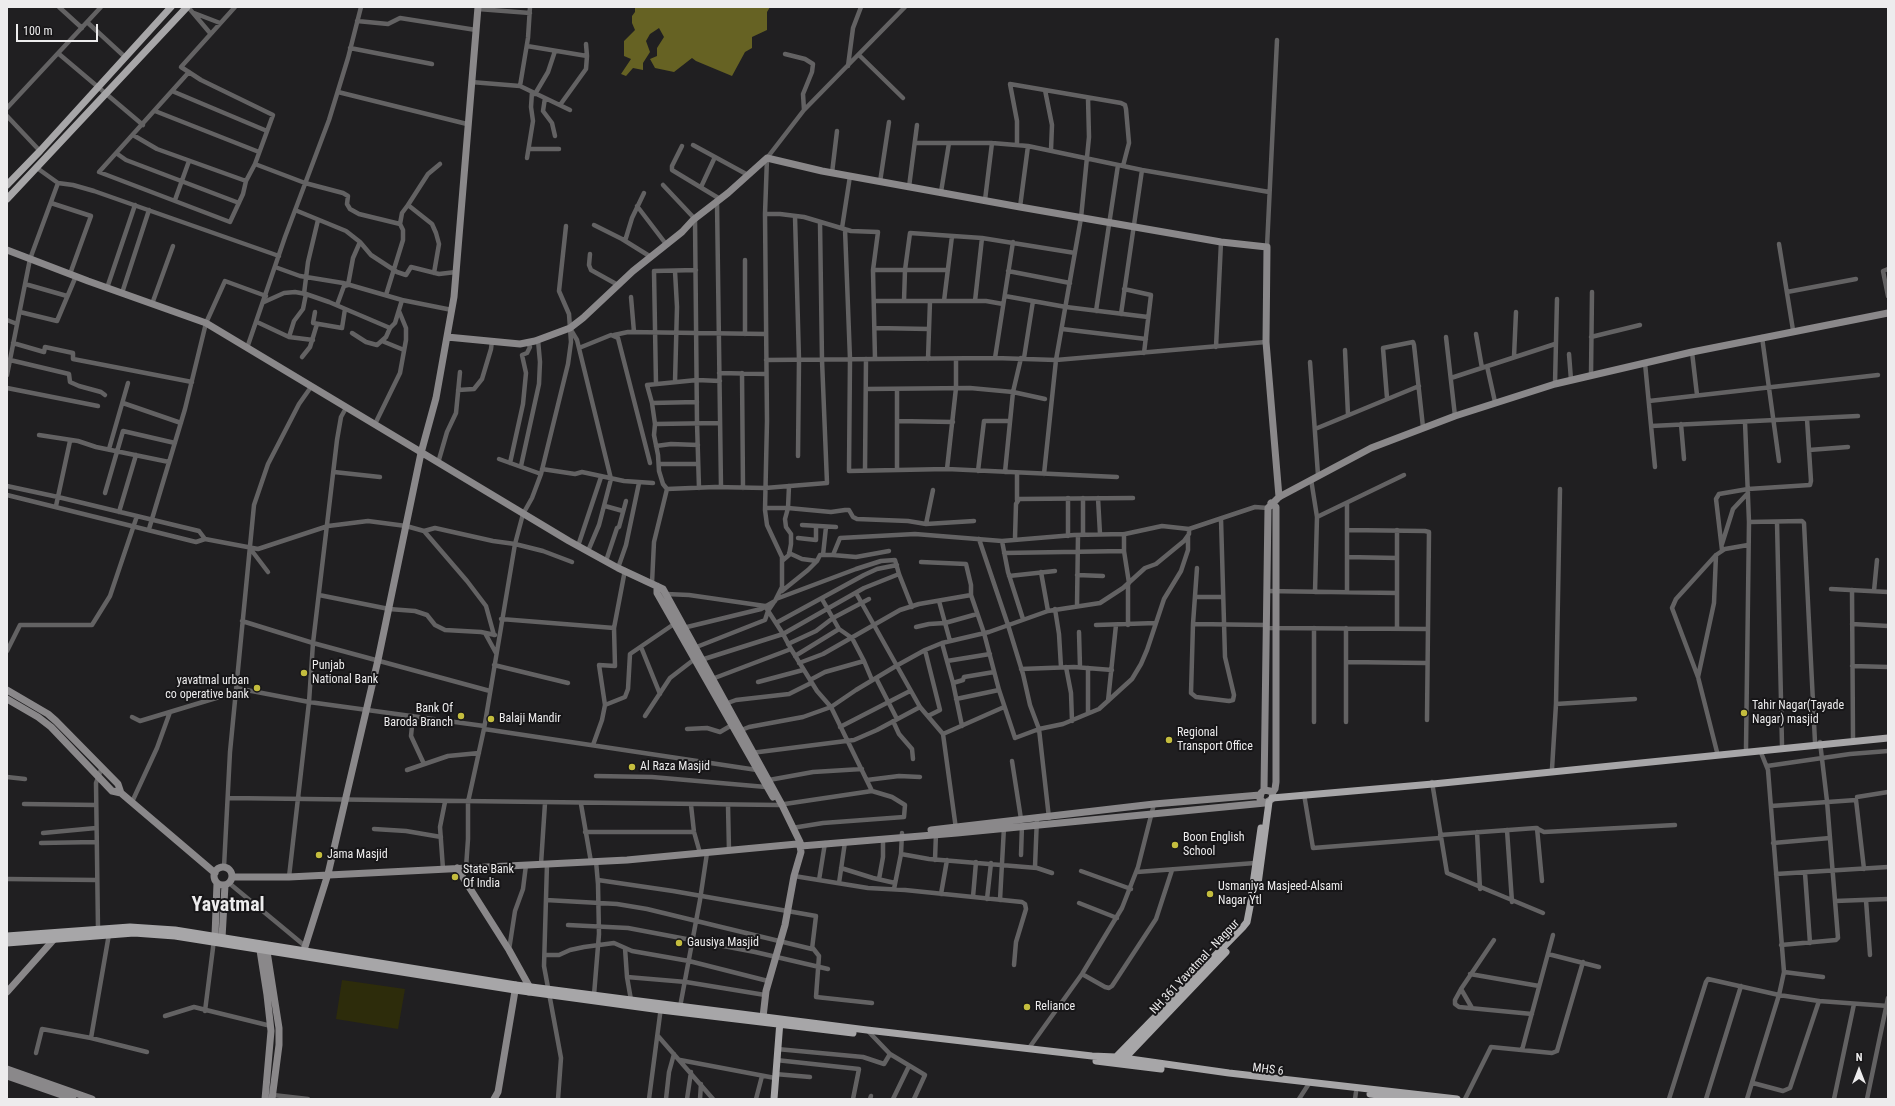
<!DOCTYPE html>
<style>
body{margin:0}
#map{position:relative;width:1895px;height:1106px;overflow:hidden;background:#201f21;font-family:"Roboto Condensed",sans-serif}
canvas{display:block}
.frame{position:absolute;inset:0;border:8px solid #edeced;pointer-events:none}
.north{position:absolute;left:1839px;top:1050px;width:40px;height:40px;-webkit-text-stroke:3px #171618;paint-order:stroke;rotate:0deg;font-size:11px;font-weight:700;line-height:16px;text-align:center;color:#edeced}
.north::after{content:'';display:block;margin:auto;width:14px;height:18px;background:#edeced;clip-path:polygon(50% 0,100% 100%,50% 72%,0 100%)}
.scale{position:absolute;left:16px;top:24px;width:82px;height:18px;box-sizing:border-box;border:2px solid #edeced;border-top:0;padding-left:5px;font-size:12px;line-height:14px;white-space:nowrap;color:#edeced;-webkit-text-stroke:3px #171618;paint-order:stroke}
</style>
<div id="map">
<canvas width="1895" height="1106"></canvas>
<div class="frame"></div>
<div class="north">N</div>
<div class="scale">100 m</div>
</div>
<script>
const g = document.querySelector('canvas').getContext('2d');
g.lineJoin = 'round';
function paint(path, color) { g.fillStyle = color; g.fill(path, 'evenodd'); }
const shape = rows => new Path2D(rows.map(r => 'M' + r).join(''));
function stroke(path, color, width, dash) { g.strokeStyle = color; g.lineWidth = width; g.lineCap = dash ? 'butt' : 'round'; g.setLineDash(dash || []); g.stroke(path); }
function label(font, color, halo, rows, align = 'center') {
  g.font = font + ' "Roboto Condensed",sans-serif'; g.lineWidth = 4; g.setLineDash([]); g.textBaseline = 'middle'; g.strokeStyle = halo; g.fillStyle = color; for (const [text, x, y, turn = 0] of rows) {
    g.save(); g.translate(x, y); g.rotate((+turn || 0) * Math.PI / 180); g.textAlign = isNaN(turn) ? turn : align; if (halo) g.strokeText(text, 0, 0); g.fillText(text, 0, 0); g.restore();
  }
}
const green = shape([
 [342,980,405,989,398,1029,336,1019]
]);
const water = shape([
 [635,7,770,7,767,12,767,30,752,37,752,48,745,52,732,76,696,61,692,58,674,72,655,68,650,59,657,56,657,48,664,37,659,28,650,34,646,41,650,52,643,63,643,70,633,68,626,76,621,74,631,59,624,56,624,41,635,30,632,23,632,16,635,12]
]);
const street = shape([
 [59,7,82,28],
 [188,7,210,33],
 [478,9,530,13],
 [194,13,220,23],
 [357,21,388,24,400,18,476,30],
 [87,22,125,57],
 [527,46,587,56],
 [350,48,432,64],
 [59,54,143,125],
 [785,54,805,59,813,64,812,72,803,94,804,110],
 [859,55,903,98],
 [848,66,853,28,861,7],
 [189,72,99,172,230,222,243,194,246,181,255,164,273,115,201,80,181,67,235,7],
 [471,82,520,86,570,110],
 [520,86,528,38,530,7],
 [1045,90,1052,125,1051,150],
 [172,91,267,131],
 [338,92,467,124],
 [535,94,548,72,555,51],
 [545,98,543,111,552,123,555,136],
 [560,105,586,69,587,56,586,44],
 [7,108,101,7],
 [155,111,259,152],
 [7,116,40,151],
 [133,135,157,149,246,181],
 [915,143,992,143,1028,146,1142,170,1269,192],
 [693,145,748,175],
 [1017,145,1017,121,1010,84,1121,103,1125,105,1126,109,1129,143,1123,166],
 [682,146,672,166,672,170,720,199],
 [529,149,559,149],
 [116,153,126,160,239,203],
 [527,158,533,121,531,107,532,92],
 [255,164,305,183,343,193,348,196,347,204,350,209,359,214,400,224,403,230,403,240,386,295],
 [37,168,58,183,73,185,94,191,279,256],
 [832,173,837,131],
 [880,182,889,122],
 [663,185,695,219,697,423,699,488],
 [701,187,715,157],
 [909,187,917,125],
 [941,192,949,143],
 [175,200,189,161],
 [985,200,992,143],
 [717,202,721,487],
 [51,203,91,216,70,274],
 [637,206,666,244],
 [1020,207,1028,146],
 [295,210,346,231,360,242,371,255,397,272,406,275,411,267,439,274,456,272],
 [765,214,780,214,804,217,851,231,878,232,873,270,875,359],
 [795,216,799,360,798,456],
 [400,224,402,213,408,205],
 [594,225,622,239,651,257],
 [842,228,850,176],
 [845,229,850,359,849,471,947,469,1117,477],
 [625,241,632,218,644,193],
 [1779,244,1793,330],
 [1267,247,1277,40],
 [590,254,589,265,591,270,618,285],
 [275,267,300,276,343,283,402,300,452,310],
 [1888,269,1883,271,1888,296],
 [873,270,948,270],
 [1008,271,1070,283],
 [434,273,439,244,436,233,432,224,408,205,428,174,440,164],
 [25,284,67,296],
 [107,288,135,205],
 [1124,289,1151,295,1144,353],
 [1787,292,1856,279],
 [122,293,149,210],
 [304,294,308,262,318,220],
 [1005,296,1066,307,1148,317],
 [631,297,634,332],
 [874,301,986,301,1003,304],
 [904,301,905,270,910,233,982,238,1075,253],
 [944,301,952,236],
 [975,301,982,238],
 [264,302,284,293,295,292,306,294,329,302,390,328],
 [152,304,173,246],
 [337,305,344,286,348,285,353,258,360,242],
 [1096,311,1118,165],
 [20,312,57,321,76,276],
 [315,312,313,323,342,328,345,309],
 [1121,314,1142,170],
 [7,320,17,324],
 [257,322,289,337,313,340],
 [875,328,929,329],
 [1062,329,1146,339],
 [571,330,577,340,611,479,599,525,588,551],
 [352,333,366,342,377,345,386,337,390,328,395,323,402,300],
 [745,334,745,260],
 [1476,334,1482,368],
 [614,335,628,332,766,334],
 [289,337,294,321,303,309,306,294],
 [1446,337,1455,416],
 [1591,337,1640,325],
 [1762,337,1779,461],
 [382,341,404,350],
 [13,343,44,352,45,347,73,353,73,359,192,382],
 [1216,347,1221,242],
 [247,348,285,237,329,120,348,58,361,7],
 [579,348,611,335,618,338,650,463],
 [1345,350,1348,415],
 [1692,352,1697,395],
 [1569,354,1571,380],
 [302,357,310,347,317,324],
 [1514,357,1516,312],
 [995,358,1013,242],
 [1024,358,1033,301],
 [928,359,930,301],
 [10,360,69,374,70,382,79,386,101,392,105,395],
 [766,360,995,358,1056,360,1266,342],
 [1310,362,1318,475],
 [1645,363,1655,467],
 [1487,366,1495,402],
 [719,373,766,374],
 [742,373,743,488],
 [7,375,30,259,58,183],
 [1591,375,1592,292],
 [1451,378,1555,344],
 [675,382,677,307,675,271],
 [656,384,654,271,696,270],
 [1555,384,1557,299],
 [7,388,98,406],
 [866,389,970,388,1013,392,1045,399],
 [897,389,897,470],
 [458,390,474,389,482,379,491,349,492,341],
 [1387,398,1383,348,1413,342,1414,345,1423,427],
 [1649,401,1878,375],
 [123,403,181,423],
 [652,403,697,402],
 [897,421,953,422],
 [1745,422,1749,522,1746,749],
 [375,424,400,373,406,340,406,328,399,311],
 [655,424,720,423],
 [1681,424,1684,459],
 [1651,426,1858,416],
 [1315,429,1419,386],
 [39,435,78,441,96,447,169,462],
 [656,446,671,444,698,445],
 [109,449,128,383],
 [1809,450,1848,447],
 [499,459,541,474],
 [438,463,447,432,456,413,460,372],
 [510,463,523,404,526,373,522,355,527,353,530,347,528,343],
 [659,464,698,464],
 [521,466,539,384,540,362,538,340],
 [542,469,575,474,582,472,624,481,653,483],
 [947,469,956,388,956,359],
 [865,470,866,359],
 [978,471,984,421,1010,421],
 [334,472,380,477],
 [1005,472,1013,392,1021,358],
 [1017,473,1017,500],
 [1044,474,1056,360,1081,218,1089,137,1088,98],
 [1311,479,1317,517,1315,592],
 [7,486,58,497,199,531,205,539],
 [789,486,788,508,831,512,845,510,849,510,853,517,857,519,908,521,926,524,974,521],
 [667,489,663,484,659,471,658,455,654,435,655,424,652,403,647,385,697,380,720,381],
 [105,493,123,431,175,443],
 [7,495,196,542,205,539,258,549,328,526,368,521,406,526,424,531,467,581,486,606,494,635],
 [1098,498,1100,534],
 [1347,503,1347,592],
 [56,506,70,441],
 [605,506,623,511],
 [765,508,788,508,785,519,786,527,791,534,791,544,789,555,782,561],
 [119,512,136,455],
 [1317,517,1404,475],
 [1749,522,1802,521,1804,523,1815,742],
 [1777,522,1782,745],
 [926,524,933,490],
 [802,525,836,527],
 [149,529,185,409,206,323,225,281,266,296],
 [1347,530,1425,531,1429,532,1427,720],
 [1397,530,1397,628],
 [424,531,435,528,493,541,515,544,543,551,572,562],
 [1124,534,1124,551,1129,583],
 [1083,535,1083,498],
 [1068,536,1068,498],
 [798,538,816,540,816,527],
 [1015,538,1016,504,1019,499,1133,498],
 [979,539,1008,625,1023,674,1030,705,1039,729,1063,724,1099,709,1132,679,1141,664,1147,650,1164,599,1181,571,1188,550,1188,536],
 [1002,541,1008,572,1023,619],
 [1722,544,1733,509,1748,493],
 [578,546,601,477],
 [249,547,268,572],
 [1722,550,1716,499,1719,494,1748,489,1810,485,1811,481,1807,419],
 [789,553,802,559,817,561],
 [1004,553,1124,551],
 [823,555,826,527],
 [833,555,856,557,889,551],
 [1347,557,1397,558],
 [606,561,617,528,619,527,626,501],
 [921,562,966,564,971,585,971,595,984,633,999,690,1015,738,1039,729,1049,818],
 [618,568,626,545,639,483],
 [1197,568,1193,624,1191,693,1196,697,1229,701,1233,700,1234,695,1225,657,1221,519],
 [1041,572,1048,611],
 [1077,575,1103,576],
 [1009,576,1055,571],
 [652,583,654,542,667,489,715,487,765,488,827,483,822,360,820,222],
 [1831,589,1888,592],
 [1852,590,1853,738],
 [782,591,808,570,817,561,820,555,833,555,840,538,915,534,1002,541,1074,535,1125,534,1162,526,1189,529],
 [1266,591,1397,593],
 [1874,591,1877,560],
 [856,593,920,707,943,734,956,829],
 [666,594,689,595,765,606,783,634,791,649,817,691,831,707,872,791,892,797,905,805,904,817,823,823,792,828],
 [319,595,389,609,415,611,427,615,435,625,445,630,481,632,495,635],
 [1195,597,1223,597],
 [776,599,856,569,881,561,895,560,899,574,912,607],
 [822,599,839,629,852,638,864,661,872,680],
 [939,601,950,641],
 [1077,606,1078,535],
 [1055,609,1059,634,1061,667],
 [501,619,614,628],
 [242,621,313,643,490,691],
 [776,623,864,575,877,569,897,565],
 [1193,624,1266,625],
 [1852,624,1888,626],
 [1096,625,1156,623],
 [1128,625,1128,584],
 [916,627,929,624,945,623,977,614],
 [683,628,761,609,775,601,782,587,782,557,767,525,765,510,767,421,765,214,767,158,804,110,905,7],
 [1266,628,1427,629],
 [1079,632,1080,667],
 [485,633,496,653],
 [942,643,953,683,962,726],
 [788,644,816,631,833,618,869,599],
 [641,647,660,694],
 [694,648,765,620,768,611,774,602],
 [925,650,940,710,928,716],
 [7,651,20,625,92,625,110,596,137,516],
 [795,656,839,629],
 [701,660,783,634,864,588,899,574],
 [947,661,990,654],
 [1346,662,1426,663],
 [799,663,823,654,900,610,919,604,971,595],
 [494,665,568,683],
 [1852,666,1888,667],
 [1066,667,1071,693,1072,721],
 [1088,668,1088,713],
 [1021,669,1074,667,1112,670],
 [1698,677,1714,603,1716,555],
 [876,678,897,719],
 [712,679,791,649],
 [810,680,825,672,864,661],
 [758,682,803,670],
 [953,683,963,680,964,677,994,672],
 [236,688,309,702,484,726],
 [956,699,999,690],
 [1108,701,1116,625],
 [725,704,736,700,789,694,811,683],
 [1556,704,1635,699],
 [605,705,599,665,615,666,614,628,625,570],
 [413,716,411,736,424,764],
 [645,716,670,678,696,658],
 [132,717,140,721,236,692],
 [893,721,899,734,912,749,913,759],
 [1314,722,1314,628],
 [1346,722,1346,628],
 [840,727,910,691],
 [484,729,757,770],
 [687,729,707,728,720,732,732,725],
 [739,731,749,727,803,717,831,707,856,690,896,666,925,650,942,643,989,632,1048,611,1100,603,1123,588,1145,568,1156,564,1184,541,1189,534,1189,529,1255,507,1268,508],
 [943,734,1004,707],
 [593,745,602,720,605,705,625,697,628,689,630,654,674,624],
 [1717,752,1698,677,1672,608,1676,599,1716,555,1725,549,1748,545],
 [751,753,854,740,877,730,920,707],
 [1012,761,1021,819],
 [1767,766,1850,754,1888,751],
 [1552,769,1556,704,1560,489],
 [407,770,448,756,479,753],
 [596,776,652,777,766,787],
 [7,777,25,779],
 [769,780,813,772,862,769],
 [867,780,899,776,920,777],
 [1432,782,1447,873,1543,913],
 [1304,794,1313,848,1440,838],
 [1857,797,1888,792],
 [228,798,778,805,872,791],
 [132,802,157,748,170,712],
 [24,804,96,805],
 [581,804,591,862],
 [691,805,694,832,700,853],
 [728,805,729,851],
 [1771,806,1856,800,1864,869],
 [1537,828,1542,881],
 [374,829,406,831,441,837],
 [1507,830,1512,902],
 [585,832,694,832],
 [1477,832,1480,889],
 [43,833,96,828],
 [1440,835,1536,828,1544,832,1675,825],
 [41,843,96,842],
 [1773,843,1830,838],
 [901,854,929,859,1037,868,1052,873],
 [1021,855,1022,825],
 [935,860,936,833],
 [541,864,545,803],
 [547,864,544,966,561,1058,558,1099],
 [224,867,230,752,254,505,268,464,299,404,311,387],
 [1035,867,1037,817],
 [466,868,468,839,468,802,484,729,515,544,523,514,532,498,541,474,568,364,571,342,569,314,559,291,566,226],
 [841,868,873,878,895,883],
 [443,869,440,827,445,802],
 [1081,871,1131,889],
 [1137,872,1255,863],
 [1805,873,1810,943],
 [1776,874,1888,867],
 [794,876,868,888,905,890,1022,902,1025,904,1026,909,1016,942,1014,965],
 [289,877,309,702,313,643,337,440,341,417,346,408],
 [7,879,96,880],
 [879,879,883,857,883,839],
 [819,880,825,843],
 [229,883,305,946],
 [839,883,845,842],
 [894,889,901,854,902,833],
 [941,894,947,860],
 [973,897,976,862],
 [987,899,991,863],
 [546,900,617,904,647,909,812,949,816,916,673,891,598,880],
 [1000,900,1004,827],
 [1866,900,1870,955],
 [1835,901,1888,899],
 [1079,903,1117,918],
 [568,925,628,928,755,952,828,969],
 [98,929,96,783,102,767],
 [1494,940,1461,989,1455,1000,1455,1004,1459,1007,1532,1014],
 [1781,945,1836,940,1838,938,1827,801,1820,742],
 [812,947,819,956,816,997,872,1003],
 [625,948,627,977,631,1000],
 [509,950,515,911,523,889,526,865],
 [1548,954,1599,967],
 [545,955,559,955,570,950,584,947,614,943,632,951,689,961,768,981],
 [1784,972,1823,977],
 [1082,974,1105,987,1109,988,1112,986,1156,919,1172,870],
 [1470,974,1539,986],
 [627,977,686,982,765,995],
 [1461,989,1472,1008],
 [594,995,599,934,598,884,596,861],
 [680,1007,700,900,707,853],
 [205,1011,214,940],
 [165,1016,194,1007,271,1026],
 [867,1030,890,1054,925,1075,914,1099],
 [658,1036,713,1099],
 [91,1038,109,934],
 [1029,1048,1082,974,1122,908,1138,867,1154,804],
 [777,1049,863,1057,884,1064,890,1054],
 [1522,1050,1553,935],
 [36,1053,42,1029,91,1038,147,1052],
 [680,1060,775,1078],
 [776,1060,859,1069,853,1099],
 [775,1074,810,1077],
 [1753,1083,1783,1091,1790,1088,1819,1001],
 [273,1095,308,1099],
 [649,1099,661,1007],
 [666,1099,669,1072,674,1054],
 [687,1099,691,1072],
 [700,1099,701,1084],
 [756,1099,762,1076],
 [870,1099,871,1096],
 [893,1099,909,1066],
 [1299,1099,1310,1082],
 [1355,1099,1356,1092],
 [1465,1099,1491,1047,1552,1053,1557,1051,1583,962],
 [1669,1099,1706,982,1708,979,1779,995,1819,1001,1888,1006],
 [1706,1099,1741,986],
 [1747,1099,1779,995,1784,972,1768,770,1760,750],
 [1834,1099,1854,1004],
 [1867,1099,1888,998]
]);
const secondary = shape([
 [7,250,88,281,206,323,569,541,618,568,663,589,782,805,800,842],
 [447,337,520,344,535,341,570,328,583,318,633,271,682,232,693,220,728,193,767,158,822,171,1020,207,1221,242,1267,247,1266,342,1279,497],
 [1271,503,1276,507,1276,782,1275,789,1272,793],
 [657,586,657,593,773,797],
 [7,690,48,714,56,721,118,784,121,793,215,873],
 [7,699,38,717,51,727,112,791,121,793],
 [1264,790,1268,508,1279,497,1371,448,1455,416,1555,384,1692,352,1888,313],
 [931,830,1154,804,1260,795],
 [801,846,957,833,1265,803,1272,799,1273,795,1270,791,1264,790,1261,793,1260,799,1263,802],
 '214 876a9 9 0 1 1 18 0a9 9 0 1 1-18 0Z',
 [457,868,509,950,529,986,529,992],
 [232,877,289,877,627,860,797,844],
 [215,936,217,883],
 [222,938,225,885],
 [259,944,267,995,271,1031,265,1099],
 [266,945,279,1028,279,1045,272,1099],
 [304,950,328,874,378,660,421,453,436,398,454,297,478,7],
 [7,992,56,937],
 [763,1017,766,991,785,925,794,876,801,852,800,846],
 [7,1069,92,1099],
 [7,1076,73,1099],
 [494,1099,498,1092,516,985]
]);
const primary = shape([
 [7,185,40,151,171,7],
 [7,199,187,7],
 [1272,798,1433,784,1888,738],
 [1253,884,1261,828],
 [1258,884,1269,802],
 [7,936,130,927,175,930,516,985,631,1000,867,1030,1092,1056,1116,1057,1229,1073,1457,1099],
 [7,943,134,933,175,936,515,990,661,1010,853,1033],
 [1123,1060,1226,952],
 [1096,1061,1161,1069],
 [1115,1061,1116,1057,1243,927,1247,922,1252,896],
 [1370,1094,1413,1099],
 [774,1099,780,1021]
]);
const highway = shape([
 [1252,896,1253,884]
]);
const markers = [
 [304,673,4,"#c4bd3e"],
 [257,688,4,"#c4bd3e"],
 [1744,713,4,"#c4bd3e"],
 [461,716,4,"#c4bd3e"],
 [491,719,4,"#c4bd3e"],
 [1169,740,4,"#c4bd3e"],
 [632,767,4,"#c4bd3e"],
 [1175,845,4,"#c4bd3e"],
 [319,855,4,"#c4bd3e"],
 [455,877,4,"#c4bd3e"],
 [1210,894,4,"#c4bd3e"],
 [679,943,4,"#c4bd3e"],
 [1027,1007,4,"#c4bd3e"]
];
const poiNames = [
 ["Punjab",312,666],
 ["National Bank",312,680],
 ["yavatmal urban",249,681,"right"],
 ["co operative bank",249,695,"right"],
 ["Tahir Nagar(Tayade",1752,706],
 ["Nagar) masjid",1752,720],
 ["Bank Of",453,709,"right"],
 ["Baroda Branch",453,723,"right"],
 ["Balaji Mandir",499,719],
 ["Regional",1177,733],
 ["Transport Office",1177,747],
 ["Al Raza Masjid",640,767],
 ["Boon English",1183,838],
 ["School",1183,852],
 ["Jama Masjid",327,855],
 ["State Bank",463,870],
 ["Of India",463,884],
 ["Usmaniya Masjeed-Alsami",1218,887],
 ["Nagar Ytl",1218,901],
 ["Gausiya Masjid",687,943],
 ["Reliance",1035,1007]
];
const streetNames = [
 ["NH 361 Yavatmal - Nagpur",1195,967,-47],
 ["MHS 6",1268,1070,7]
];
const townNames = [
 ["Yavatmal",228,906]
];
paint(green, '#2d2c0b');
paint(water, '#666223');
stroke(street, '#636263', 4.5);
stroke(secondary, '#8a888a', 7);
stroke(primary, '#a7a6a8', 7);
stroke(highway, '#c3c1c4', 8);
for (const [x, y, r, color] of markers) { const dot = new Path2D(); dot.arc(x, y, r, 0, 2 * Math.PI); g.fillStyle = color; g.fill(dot); stroke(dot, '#171618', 1.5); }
label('12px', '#edeced', '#171618', poiNames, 'left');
label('12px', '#edeced', '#171618', streetNames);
label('bold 20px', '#edeced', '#171618', townNames);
</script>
